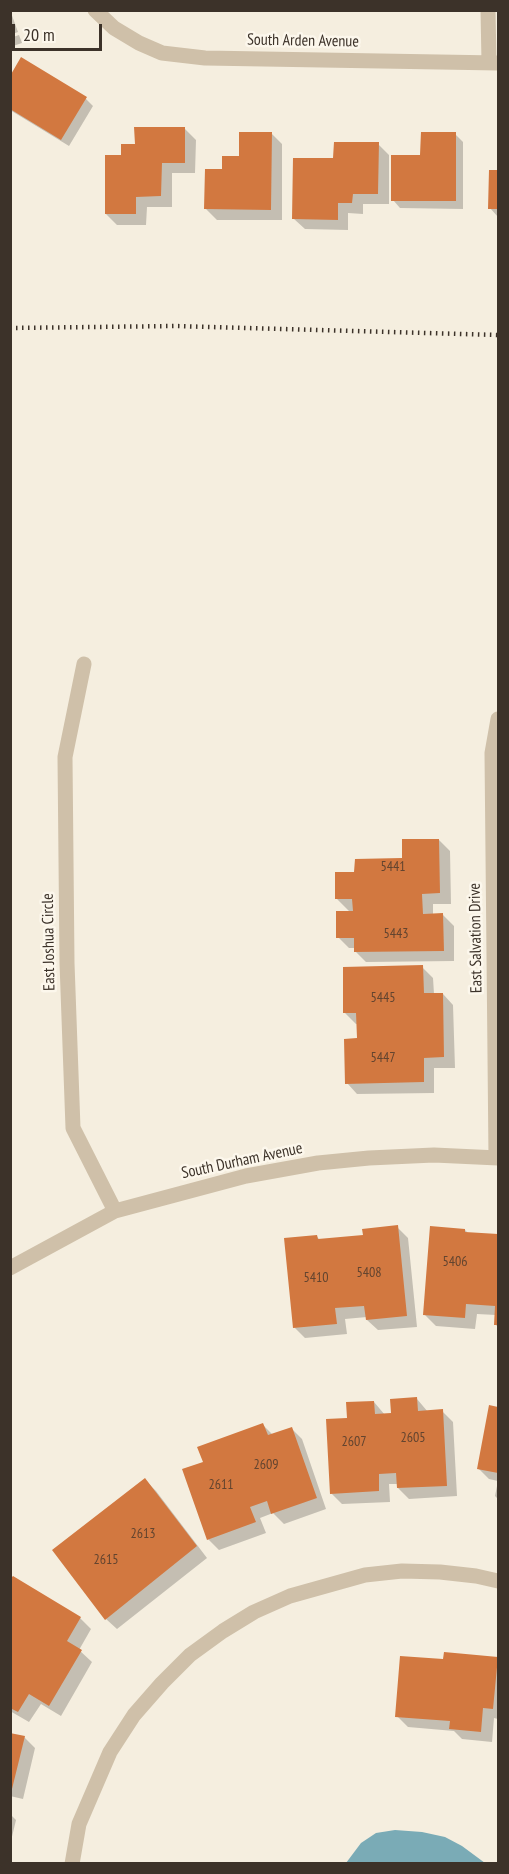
<!DOCTYPE html>
<style>
body{margin:0}
#map{position:relative;width:509px;height:1874px;overflow:hidden;background:#f5eedf;font-family:"PT Sans Narrow",sans-serif}
canvas{display:block}
.frame{position:absolute;inset:0;border:12px solid #3c3229;pointer-events:none}
.scale{position:absolute;left:12px;top:24px;width:90px;height:27px;box-sizing:border-box;border:3px solid #3c3229;border-top:0;padding-left:8px;font-size:18px;line-height:21px;white-space:nowrap;color:#3c3229;-webkit-text-stroke:4px #fcf7ec;paint-order:stroke}
</style>
<div id="map">
<canvas width="509" height="1874"></canvas>
<div class="frame"></div>
<div class="scale">20 m</div>
</div>
<script>
const g = document.querySelector('canvas').getContext('2d');
g.lineJoin = 'round';
function paint(path, color) { g.fillStyle = color; g.fill(path, 'evenodd'); }
const shape = rows => new Path2D(rows.map(r => 'M' + r).join(''));
function stroke(path, color, width, dash) { g.strokeStyle = color; g.lineWidth = width; g.lineCap = dash ? 'butt' : 'round'; g.setLineDash(dash || []); g.stroke(path); }
function label(font, color, halo, rows, align = 'center') {
  g.font = font + ' "PT Sans Narrow",sans-serif'; g.lineWidth = 5; g.setLineDash([]); g.textBaseline = 'middle'; g.strokeStyle = halo; g.fillStyle = color; for (const [text, x, y, turn = 0] of rows) {
    g.save(); g.translate(x, y); g.rotate((+turn || 0) * Math.PI / 180); g.textAlign = isNaN(turn) ? turn : align; if (halo) g.strokeText(text, 0, 0); g.fillText(text, 0, 0); g.restore();
  }
}
const water = shape([
 [395,1830,422,1832,445,1837,462,1846,485,1863,346,1863,361,1843,376,1833]
]);
const shadow = shape([
 [10,10,18,32,10,35],
 [19,35,22,43,10,47,10,38],
 [10,79,86,99,93,106,69,146,10,110],
 [185,129,196,140,195,173,172,173,172,207,147,207,146,225,117,225,106,214,123,157],
 [271,133,282,144,282,220,217,220,206,209,224,171],
 [455,134,463,142,463,209,400,208,393,200,422,157],
 [378,144,389,155,389,204,363,204,363,214,348,213,348,230,305,229,294,219,335,159],
 [490,171,498,171,498,217,490,208],
 [439,840,450,851,451,904,433,904,433,915,443,915,454,926,454,961,366,962,355,951,355,948,349,948,338,937,350,912,337,899,356,874,404,860],
 [422,967,433,978,434,994,443,994,453,1005,455,1068,434,1068,434,1093,357,1094,347,1083,358,1040,358,1024,356,1024,345,1013],
 [397,1227,408,1238,417,1327,378,1330,367,1320,367,1317,345,1319,347,1334,305,1338,294,1327,317,1237,321,1241,364,1237],
 [465,1230,468,1233,498,1236,498,1327,495,1324,496,1315,477,1314,475,1329,436,1326,425,1315],
 [417,1399,428,1412,442,1411,453,1422,457,1496,409,1499,398,1488,398,1484,389,1484,390,1502,342,1504,331,1493,348,1419,374,1402,385,1415,393,1415],
 [490,1407,498,1408,498,1499,495,1496,498,1481,489,1479,478,1468],
 [263,1425,273,1435,291,1428,302,1439,326,1509,284,1524,273,1513,260,1518,266,1533,219,1550,208,1539,205,1463],
 [145,1480,156,1491,207,1558,117,1629,106,1619],
 [10,1582,80,1618,91,1629,79,1650,92,1662,61,1716,41,1704,29,1722,10,1711],
 [497,1658,498,1660,498,1719,494,1718,492,1742,462,1739,454,1731,408,1727,397,1716,444,1661],
 [10,1734,24,1737,35,1748,23,1799,10,1796],
 [10,1814,16,1820,10,1845]
]);
const building = shape([
 [21,57,87,97,61,140,10,109,10,76],
 [134,127,185,127,185,163,162,163,161,196,136,197,136,214,105,214,105,155,121,155,121,144,135,144],
 [239,132,272,132,271,210,204,209,205,169,222,169,222,156,239,156],
 [421,132,456,132,456,201,391,201,391,155,420,155],
 [334,142,379,142,378,194,353,194,352,203,338,203,338,220,292,219,293,158,333,158],
 [489,170,498,170,498,209,488,209],
 [402,839,439,839,440,893,422,894,423,914,443,913,444,951,354,952,354,938,336,938,336,911,353,911,352,899,335,899,335,872,354,872,355,859,402,858],
 [423,965,424,993,443,993,444,1057,424,1058,424,1082,345,1084,344,1039,357,1038,356,1013,343,1013,343,967],
 [398,1225,407,1316,366,1320,364,1306,335,1308,337,1324,293,1328,284,1238,317,1235,318,1239,363,1235,362,1229],
 [430,1226,465,1229,465,1232,498,1234,498,1325,494,1325,495,1306,466,1304,465,1318,423,1315],
 [417,1397,418,1411,443,1409,447,1486,397,1488,396,1473,379,1474,379,1491,330,1494,326,1419,347,1418,346,1402,374,1401,375,1414,391,1413,390,1399],
 [489,1405,498,1407,498,1473,477,1469],
 [263,1423,268,1435,292,1427,317,1498,271,1514,267,1501,250,1507,256,1522,207,1540,182,1469,203,1462,197,1447],
 [145,1478,197,1546,105,1620,52,1550],
 [13,1576,81,1617,67,1641,82,1650,49,1706,29,1694,18,1712,10,1708,10,1579],
 [444,1652,498,1657,493,1709,483,1708,481,1732,449,1729,450,1721,395,1717,400,1656,443,1659],
 [10,1733,25,1736,12,1789,10,1789]
]);
const street = shape([
 [95,10,114,28,139,43,162,53,205,58,498,63],
 [488,10,489,62],
 [84,664,65,757,67,963,73,1128,115,1211],
 [496,1158,492,753,498,719],
 [10,1268,115,1211,246,1176,318,1163,369,1158,434,1155,498,1158],
 [72,1864,79,1824,110,1752,134,1715,162,1683,190,1655,223,1631,254,1612,290,1596,365,1575,402,1571,440,1572,476,1576,498,1581]
]);
const rail = shape([
 [10,328,175,326,498,335]
]);
const numberNames = [
 ["5441",393,867],
 ["5443",396,934],
 ["5445",383,998],
 ["5447",383,1058],
 ["5406",455,1262],
 ["5408",369,1273],
 ["5410",316,1278],
 ["2605",413,1438],
 ["2607",354,1442],
 ["2609",266,1465],
 ["2611",221,1485],
 ["2613",143,1534],
 ["2615",106,1560]
];
const streetNames = [
 ["South Arden Avenue",303,41,1],
 ["East Salvation Drive",476,938,-91],
 ["East Joshua Circle",49,942,-91],
 ["South Durham Avenue",242,1161,-12]
];
paint(water, '#7aabb6');
paint(shadow, '#0003');
paint(building, '#d27840');
stroke(street, '#cfc0a9', 15);
stroke(rail, '#3c3229', 4.5, [1.5, 4.5]);
label('14px', '#62442f', null, numberNames);
label('16px', '#3c3229', '#fcf7ec', streetNames);
</script>
